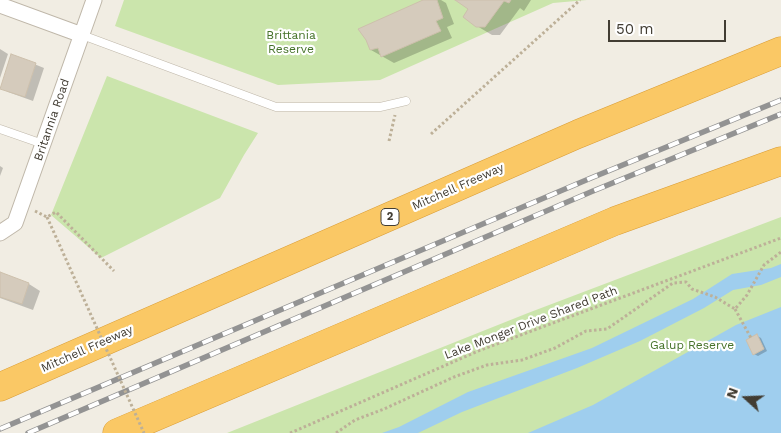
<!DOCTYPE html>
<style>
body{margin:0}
#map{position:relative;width:781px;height:433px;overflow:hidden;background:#f1ede3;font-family:"Work Sans",sans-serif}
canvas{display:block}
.north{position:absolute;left:721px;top:373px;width:50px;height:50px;-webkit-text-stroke:4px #fff;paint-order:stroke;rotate:290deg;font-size:14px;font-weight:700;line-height:20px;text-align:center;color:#423d33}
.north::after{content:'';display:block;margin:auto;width:18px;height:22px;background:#423d33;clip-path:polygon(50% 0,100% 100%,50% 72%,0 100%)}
.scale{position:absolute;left:608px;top:20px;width:118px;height:22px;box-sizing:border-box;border:2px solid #423d33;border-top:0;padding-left:6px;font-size:15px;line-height:18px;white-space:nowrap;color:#423d33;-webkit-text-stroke:4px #fff;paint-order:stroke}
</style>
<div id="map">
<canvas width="781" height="433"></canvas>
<div class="north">N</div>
<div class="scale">50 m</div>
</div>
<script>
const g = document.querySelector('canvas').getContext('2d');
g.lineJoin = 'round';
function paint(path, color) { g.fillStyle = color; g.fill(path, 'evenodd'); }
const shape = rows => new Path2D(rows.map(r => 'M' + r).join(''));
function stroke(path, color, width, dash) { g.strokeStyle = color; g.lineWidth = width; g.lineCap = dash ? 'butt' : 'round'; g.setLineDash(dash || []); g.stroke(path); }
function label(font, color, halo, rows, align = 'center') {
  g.font = font + ' "Work Sans",sans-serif'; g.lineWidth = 4.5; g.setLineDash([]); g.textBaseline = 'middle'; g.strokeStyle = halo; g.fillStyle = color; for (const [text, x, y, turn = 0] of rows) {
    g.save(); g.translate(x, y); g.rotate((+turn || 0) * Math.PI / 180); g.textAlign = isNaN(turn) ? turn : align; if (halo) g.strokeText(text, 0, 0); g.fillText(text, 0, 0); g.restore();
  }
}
const green = shape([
 [124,0,587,0,553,3,380,80,278,85,115,26],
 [107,76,258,133,244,155,220,198,101,258,51,215],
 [781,217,781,433,227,433,528,313]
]);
const water = shape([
 [781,264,781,277,761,285,733,290,704,308,640,341,577,368,462,412,418,433,382,433,399,427,468,392,592,348,693,299,732,274,771,268],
 [781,307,781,433,528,433,593,405,736,325]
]);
const shadow = shape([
 [426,0,441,0,446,3,454,24,447,27,452,38,394,63,371,50],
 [458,0,531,0,524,11,520,8,500,35,492,35,477,26,469,9],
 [0,49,8,54,0,78],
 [12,55,44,68,33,101,8,92,1,88],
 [0,166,3,168,0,176],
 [0,274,29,284,40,291,33,310,0,298],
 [757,336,761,338,767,351,758,356,754,354]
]);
const building = shape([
 [423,0,437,0,443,18,436,21,441,31,381,57,378,48,370,50,366,40,358,29,423,0],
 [455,0,511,0,509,3,504,1,485,27,476,27,463,17,468,9,455,0],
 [11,54,36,63,25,97,0,89,11,54],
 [0,272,29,283,22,304,0,297,0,272],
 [757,334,764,349,753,355,746,340,757,334]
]);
const path = shape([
 [431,134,580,0],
 [389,141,395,115],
 [35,211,47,217,56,212,114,271],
 [735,309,751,338],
 [290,433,478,351,781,238],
 [336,433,355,420,384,409,454,377,487,365,522,360,555,348,586,331,607,329,673,283,686,282,692,289,715,297,735,309,747,295,764,265,781,252]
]);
const service = shape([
 [82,35,276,107,380,107,406,101],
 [0,129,43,144]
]);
const minor = shape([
 [0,5,82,35],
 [0,233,15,223,94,0]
]);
const motorway = shape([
 [0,387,578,134,781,51],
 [117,433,615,221,781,161]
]);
const rail = shape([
 [0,429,591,178,781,100],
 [28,433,593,191,781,114]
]);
const pathBridge = shape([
 [47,217,144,433]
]);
const shields = [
 [390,217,18]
];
const shieldNames = [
 ["2",390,217]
];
const parkNames = [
 ["Brittania",291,35],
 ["Reserve",291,49],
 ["Galup Reserve",692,345]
];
const streetNames = [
 ["Britannia Road",52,120,-71],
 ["Mitchell Freeway",458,187,-24],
 ["Lake Monger Drive Shared Path",531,323,-21],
 ["Mitchell Freeway",87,349,-24]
];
paint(green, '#cbe5ac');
paint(water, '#9fceee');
paint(shadow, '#0003');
paint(building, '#d5cbbc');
stroke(building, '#cdc0ac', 1);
stroke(service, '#bfb7a9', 9);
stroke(minor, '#bfb7a9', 17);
stroke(motorway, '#d99c35', 29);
stroke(path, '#bdb098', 3, [2.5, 2.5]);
stroke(service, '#fff', 8);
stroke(minor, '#fff', 15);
stroke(motorway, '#fac865', 28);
stroke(rail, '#939393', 5.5);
stroke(rail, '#fff', 4, [11]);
stroke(pathBridge, '#bdb098', 3, [2.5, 2.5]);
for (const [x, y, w] of shields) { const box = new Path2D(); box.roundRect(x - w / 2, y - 8.5, w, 17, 4); g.fillStyle = '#fff'; g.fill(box); stroke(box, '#423d33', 1); }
label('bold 11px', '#423d33', null, shieldNames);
label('12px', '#457229', '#fff', parkNames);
label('12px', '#423d33', '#fff', streetNames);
</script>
